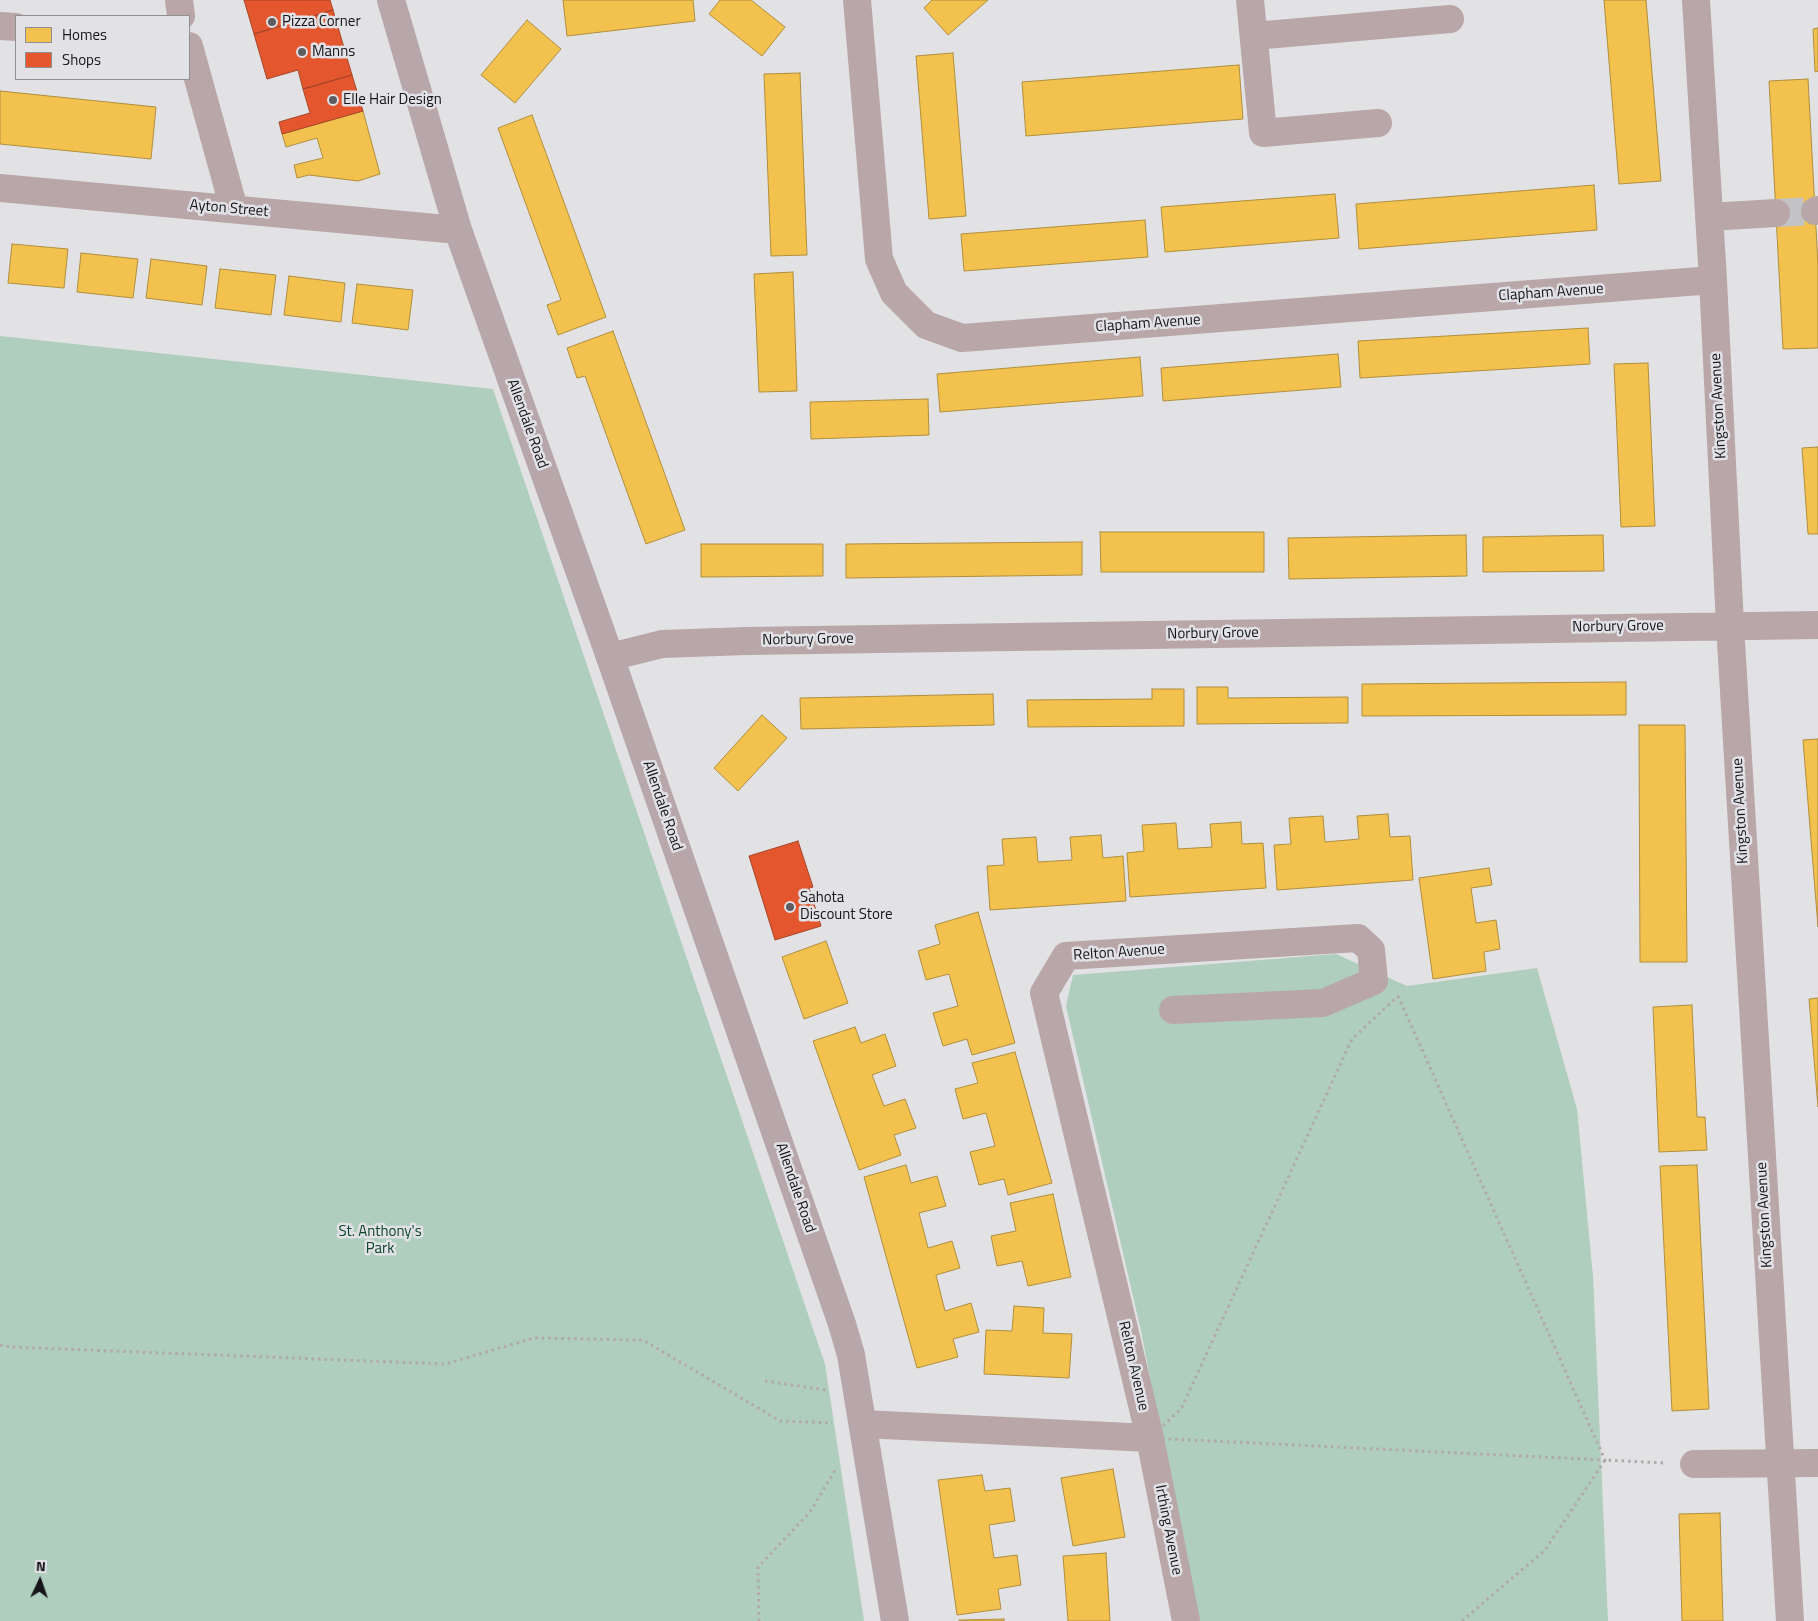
<!DOCTYPE html>
<style>
body{margin:0}
#map{position:relative;width:1818px;height:1621px;overflow:hidden;background:#e2e2e5;font-family:"Titillium Web",sans-serif}
canvas{display:block}
.legend{position:absolute;left:15px;top:15px;width:175px;height:65px;box-sizing:border-box;background:#e1e1e6;border:1px solid #909094;margin:0;padding:6px 9px;list-style:none;font-size:15px;color:#161618}
.legend li{display:flex;align-items:center;gap:10px;height:25px}
.legend b{width:25px;border:1px solid #909094}
.north{position:absolute;left:15px;top:1556px;width:50px;height:50px;-webkit-text-stroke:4px #e1e1e6;paint-order:stroke;rotate:3deg;font-size:14px;font-weight:700;line-height:20px;text-align:center;color:#161618}
.north::after{content:'';display:block;margin:auto;width:18px;height:22px;background:#161618;clip-path:polygon(50% 0,100% 100%,50% 72%,0 100%)}
</style>
<div id="map">
<canvas width="1818" height="1621"></canvas>
<ul class="legend">
<li><b style="height:14px;background:#f2c14e"></b>Homes</li>
<li><b style="height:14px;background:#e4572e"></b>Shops</li>
</ul>
<div class="north">N</div>
</div>
<script>
const g = document.querySelector('canvas').getContext('2d');
g.lineJoin = 'round';
function paint(path, color) { g.fillStyle = color; g.fill(path, 'evenodd'); }
const shape = rows => new Path2D(rows.map(r => 'M' + r).join(''));
function stroke(path, color, width, dash) { g.strokeStyle = color; g.lineWidth = width; g.lineCap = dash ? 'butt' : 'round'; g.setLineDash(dash || []); g.stroke(path); }
function label(font, color, halo, rows, align = 'center') {
  g.font = font + ' "Titillium Web",sans-serif'; g.lineWidth = 5; g.setLineDash([]); g.textBaseline = 'middle'; g.strokeStyle = halo; g.fillStyle = color; for (const [text, x, y, turn = 0] of rows) {
    g.save(); g.translate(x, y); g.rotate((+turn || 0) * Math.PI / 180); g.textAlign = isNaN(turn) ? turn : align; if (halo) g.strokeText(text, 0, 0); g.fillText(text, 0, 0); g.restore();
  }
}
const green = shape([
 [0,336,493,389,825,1364,864,1621,0,1621],
 [1336,954,1407,986,1537,968,1577,1109,1593,1276,1608,1621,1198,1621,1141,1331,1066,1006,1073,975]
]);
const homes = shape([
 [563,0,693,0,695,21,567,36,563,0],
 [720,0,751,0,785,27,762,56,709,14,720,0],
 [932,0,988,0,948,35,924,8,932,0],
 [1604,0,1646,0,1661,181,1619,184,1604,0],
 [527,20,561,49,515,103,481,75,527,20],
 [1818,28,1818,71,1815,72,1813,29,1818,28],
 [953,53,966,216,929,219,916,56,953,53],
 [1239,65,1243,119,1026,136,1022,82,1239,65],
 [800,73,807,255,771,256,764,74,800,73],
 [1808,79,1818,265,1818,348,1783,349,1769,81,1808,79],
 [0,91,156,107,151,159,0,144,0,91],
 [363,111,380,174,358,181,309,175,297,178,294,165,323,158,317,138,286,147,282,134,363,111],
 [532,115,606,317,558,335,547,305,561,300,498,128,532,115],
 [1594,185,1597,230,1359,249,1356,204,1594,185],
 [1335,194,1339,238,1165,252,1161,207,1335,194],
 [1145,220,1148,257,964,271,961,234,1145,220],
 [12,244,68,249,64,288,8,283,12,244],
 [81,253,138,259,133,298,77,292,81,253],
 [151,259,207,266,202,305,146,298,151,259],
 [220,269,276,275,271,315,215,308,220,269],
 [793,272,797,391,759,392,754,274,793,272],
 [289,276,345,283,341,322,284,315,289,276],
 [357,284,413,290,408,330,352,323,357,284],
 [1588,328,1590,364,1360,378,1358,341,1588,328],
 [613,331,685,530,646,544,585,376,577,378,567,348,613,331],
 [1338,354,1341,387,1163,401,1161,368,1338,354],
 [1140,357,1143,396,940,412,937,374,1140,357],
 [1648,363,1655,526,1621,527,1614,364,1648,363],
 [928,399,929,435,811,439,810,402,928,399],
 [1818,447,1818,534,1808,534,1802,448,1818,447],
 [1100,532,1264,532,1264,572,1101,572,1100,532],
 [1466,535,1467,576,1289,579,1288,538,1466,535],
 [1603,535,1604,571,1483,572,1483,537,1603,535],
 [1082,542,1082,575,846,578,846,544,1082,542],
 [701,544,823,544,823,576,701,577,701,544],
 [1626,682,1626,715,1362,716,1362,684,1626,682],
 [1197,687,1228,687,1228,698,1348,697,1348,723,1197,724,1197,687],
 [1152,689,1184,689,1184,726,1028,727,1027,700,1152,699,1152,689],
 [993,694,994,725,801,729,800,698,993,694],
 [762,715,787,738,738,791,714,768,762,715],
 [1639,725,1685,725,1687,962,1640,962,1639,725],
 [1818,739,1818,927,1803,740,1818,739],
 [1388,814,1390,837,1410,836,1413,880,1277,890,1274,845,1291,844,1289,818,1323,816,1325,842,1359,839,1357,816,1388,814],
 [1241,822,1242,844,1263,843,1266,888,1130,897,1127,853,1144,851,1142,825,1176,823,1178,849,1212,847,1210,824,1241,822],
 [1101,835,1103,858,1123,856,1126,901,990,910,987,866,1004,865,1002,839,1036,837,1038,862,1072,860,1070,837,1101,835],
 [1489,868,1492,885,1471,888,1476,923,1496,920,1500,949,1484,952,1486,971,1433,979,1419,878,1489,868],
 [978,912,1015,1043,972,1055,967,1039,943,1046,933,1013,958,1006,949,974,926,980,918,951,940,944,935,925,978,912],
 [826,941,848,1003,804,1019,782,957,826,941],
 [1818,998,1818,1107,1809,999,1818,998],
 [1692,1005,1697,1117,1705,1117,1707,1150,1659,1152,1653,1007,1692,1005],
 [855,1027,861,1043,885,1034,896,1066,872,1075,884,1106,905,1099,916,1128,894,1135,901,1155,859,1170,813,1041,855,1027],
 [1015,1052,1052,1183,1008,1195,1004,1179,979,1185,970,1152,995,1146,986,1113,963,1119,955,1089,978,1083,972,1063,1015,1052],
 [906,1165,911,1183,937,1176,946,1206,919,1213,928,1248,952,1241,960,1268,936,1275,945,1311,971,1303,979,1332,953,1339,958,1357,917,1368,864,1177,906,1165],
 [1697,1165,1709,1409,1672,1411,1660,1166,1697,1165],
 [1053,1194,1071,1277,1028,1286,1022,1261,997,1266,991,1236,1016,1231,1010,1203,1053,1194],
 [1014,1306,1044,1308,1043,1333,1072,1334,1069,1378,984,1374,986,1330,1012,1331,1014,1306],
 [1113,1469,1125,1537,1073,1546,1061,1478,1113,1469],
 [982,1475,985,1491,1010,1488,1015,1521,989,1525,994,1558,1017,1555,1021,1585,998,1589,1001,1609,957,1615,938,1480,982,1475],
 [1720,1513,1723,1621,1682,1621,1679,1514,1720,1513],
 [1106,1553,1110,1621,1068,1621,1063,1556,1106,1553],
 [1004,1619,1004,1621,959,1621,959,1620,1004,1619]
]);
const shops = shape([
 [244,0,330,0,333,10,254,34,244,0],
 [333,10,352,75,303,89,298,70,267,79,254,34,333,10],
 [352,75,363,111,282,134,279,122,310,113,303,89,352,75],
 [798,841,813,887,809,888,821,926,775,940,749,856,798,841]
]);
const minorTunnel = shape([
 [1776,213,1815,211]
]);
const path = shape([
 [1398,996,1605,1460,1150,1438,1181,1409,1352,1039,1398,996],
 [0,1345,11,1347,445,1364,534,1338,643,1340,780,1421,832,1423],
 [765,1381,826,1390],
 [759,1621,758,1567,810,1512,837,1467],
 [1462,1621,1545,1550,1605,1460,1664,1463]
]);
const minor = shape([
 [179,0,181,16],
 [857,0,879,259,894,293,926,325,962,338,1713,280],
 [1250,0,1263,133,1378,123],
 [1696,0,1713,280,1730,625,1790,1621],
 [0,26,16,27],
 [1254,36,1450,19],
 [189,46,234,209],
 [0,188,458,230],
 [1815,211,1818,210],
 [1709,217,1776,213],
 [610,657,662,644,747,641,1818,625],
 [1173,1010,1323,1003,1374,981,1371,950,1358,938,1066,956,1044,993,1150,1438,1186,1621],
 [863,1424,1150,1438],
 [1694,1464,1818,1463]
]);
const major = shape([
 [391,0,458,230,610,657,842,1324,851,1355,895,1621]
]);
const markers = [
 [272,22,5,"#5d5d60"],
 [302,52,5,"#5d5d60"],
 [333,100,5,"#5d5d60"],
 [790,907,5,"#5d5d60"]
];
const poiNames = [
 ["Pizza Corner",282,22],
 ["Manns",312,52],
 ["Elle Hair Design",343,100],
 ["Sahota",800,898],
 ["Discount Store",800,915]
];
const streetNames = [
 ["Ayton Street",229,209,5],
 ["Clapham Avenue",1551,293,-4],
 ["Clapham Avenue",1148,324,-4],
 ["Kingston Avenue",1719,406,-93],
 ["Allendale Road",527,424,70],
 ["Norbury Grove",1618,627,-1],
 ["Norbury Grove",1213,634,-1],
 ["Norbury Grove",808,640,-1],
 ["Allendale Road",662,806,71],
 ["Kingston Avenue",1741,811,-93],
 ["Relton Avenue",1119,953,-4],
 ["Allendale Road",795,1188,71],
 ["Kingston Avenue",1765,1215,-93],
 ["Relton Avenue",1133,1366,77],
 ["Irthing Avenue",1168,1530,79]
];
const parkNames = [
 ["St. Anthony's",380,1232],
 ["Park",380,1249]
];
paint(green, '#afcebe');
paint(homes, '#f2c14e');
stroke(homes, '#b08e3e', 1);
paint(shops, '#e4572e');
stroke(shops, '#a64427', 1);
stroke(minorTunnel, '#c3c3c6', 28, [28, 14]);
stroke(path, '#b0a8aa', 3, [2.5, 4]);
stroke(minor, '#b8a6a9', 28);
stroke(major, '#b7a6aa', 28);
for (const [x, y, r, color] of markers) { const dot = new Path2D(); dot.arc(x, y, r, 0, 2 * Math.PI); g.fillStyle = color; g.fill(dot); stroke(dot, '#e1e1e6', 2); }
label('15px', '#161618', '#e1e1e6', poiNames, 'left');
label('15px', '#161618', '#e1e1e6', streetNames);
label('15px', '#0b452b', '#e1e1e6', parkNames);
</script>
